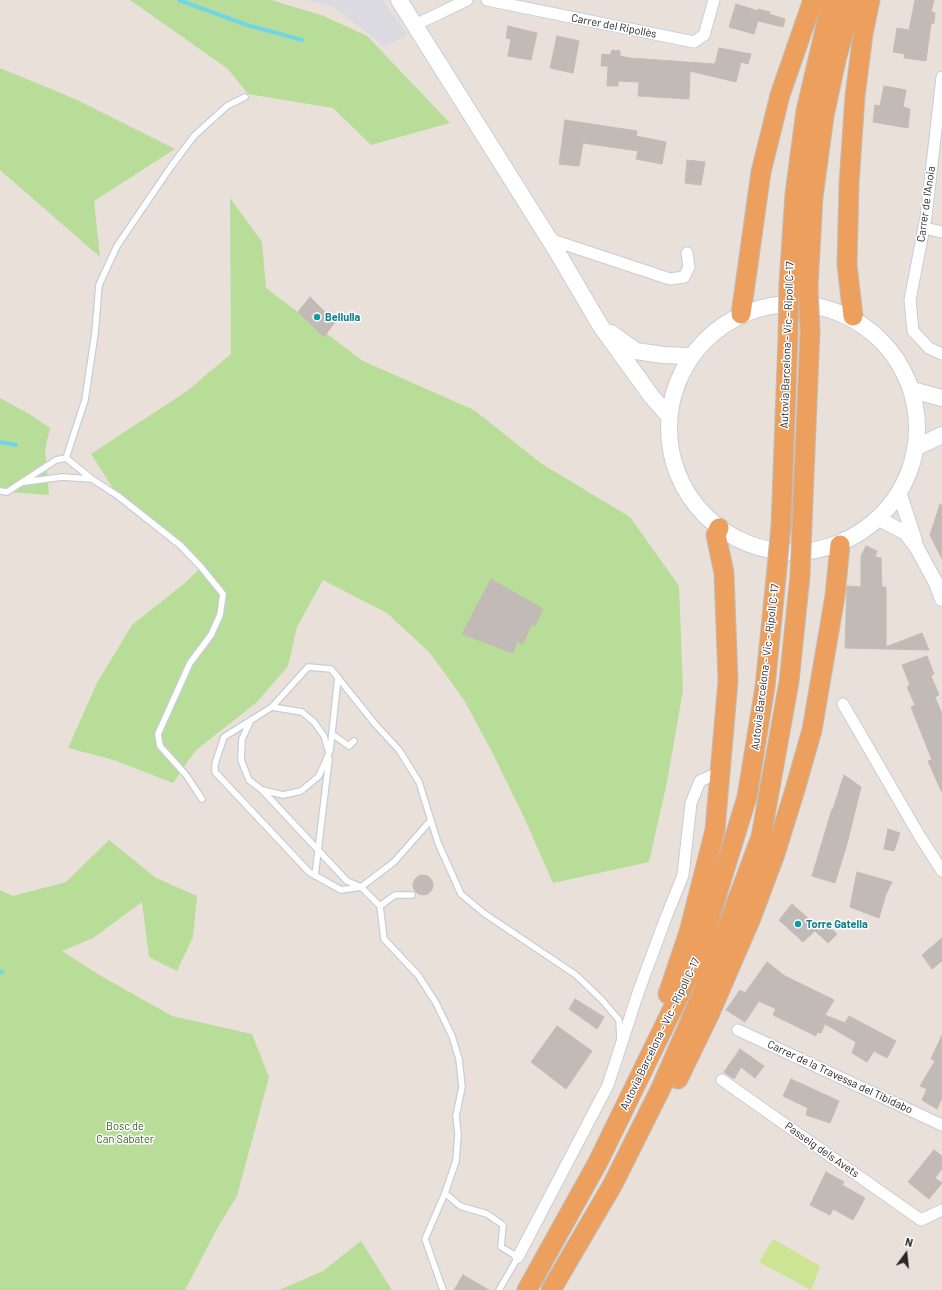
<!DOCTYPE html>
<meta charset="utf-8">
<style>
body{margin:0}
#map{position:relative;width:942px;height:1290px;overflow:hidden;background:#e9e0d9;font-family:Barlow,sans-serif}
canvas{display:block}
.north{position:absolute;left:886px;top:1234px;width:40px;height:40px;-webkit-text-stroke:3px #fff;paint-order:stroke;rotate:15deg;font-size:11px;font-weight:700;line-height:16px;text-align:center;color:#272727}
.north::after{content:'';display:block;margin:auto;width:14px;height:18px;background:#272727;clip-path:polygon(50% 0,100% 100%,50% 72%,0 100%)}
</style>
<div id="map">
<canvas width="942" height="1290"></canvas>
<div class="north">N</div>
</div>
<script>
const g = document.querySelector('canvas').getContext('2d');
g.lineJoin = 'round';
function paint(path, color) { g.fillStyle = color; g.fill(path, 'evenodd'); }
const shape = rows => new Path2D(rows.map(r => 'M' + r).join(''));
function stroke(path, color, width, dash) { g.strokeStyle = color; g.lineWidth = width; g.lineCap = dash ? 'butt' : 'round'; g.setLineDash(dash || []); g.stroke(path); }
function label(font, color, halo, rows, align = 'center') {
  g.font = font + ' Barlow,sans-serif'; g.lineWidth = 3; g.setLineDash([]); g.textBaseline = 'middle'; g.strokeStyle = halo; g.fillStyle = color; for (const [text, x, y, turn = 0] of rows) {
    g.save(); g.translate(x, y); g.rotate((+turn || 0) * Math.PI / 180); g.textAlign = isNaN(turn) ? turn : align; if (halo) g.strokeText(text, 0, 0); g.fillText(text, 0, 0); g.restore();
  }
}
const industrial = shape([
 [305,0,383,0,407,35,385,47,334,7]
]);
const green = shape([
 [130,0,271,0,324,16,367,36,450,123,371,145,333,108,248,94,228,69],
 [0,68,75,99,175,149,94,201,100,257,0,170],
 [230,198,262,242,266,288,363,361,474,410,542,464,630,517,679,586,683,690,667,782,649,862,553,883,523,815,492,752,464,700,430,653,387,613,323,580,297,627,288,666,257,702,195,751,173,783,114,760,68,748,97,683,132,625,185,583,201,567,118,496,91,454,187,391,231,354],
 [0,398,31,415,50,428,45,450,49,495,7,492,0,494],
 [109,840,156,878,197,896,193,937,177,971,149,957,142,902,93,938,62,951,101,976,172,1016,252,1034,269,1077,237,1196,218,1227,185,1290,0,1290,0,890,13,896,66,882],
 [361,1241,392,1290,279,1290,323,1271]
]);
const pitch = shape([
 [773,1239,820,1266,811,1290,759,1262]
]);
const stream = shape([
 [179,0,247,25,302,40],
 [0,442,16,445],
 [0,971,2,972]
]);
const building = shape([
 [915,0,934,0,931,12,935,13,934,23,931,24,926,61,904,58,905,54,893,52,897,28,909,30,915,0],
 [736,4,758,11,758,9,770,12,769,14,785,19,783,27,758,21,754,34,729,27,736,4],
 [508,26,537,33,531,60,508,56,511,39,506,38,508,26],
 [557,36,579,41,573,73,550,68,557,36],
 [719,48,751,54,748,64,741,62,736,82,690,71,689,99,638,96,639,82,618,81,618,86,607,86,608,66,601,66,602,54,610,55,612,50,620,51,620,56,630,58,715,64,719,48],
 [884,86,906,90,903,107,910,109,908,128,873,122,875,105,880,106,884,86],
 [565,120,637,131,636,136,666,142,662,164,636,159,638,151,583,143,579,166,559,164,565,120],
 [687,160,705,162,701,185,685,183,687,160],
 [310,297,335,322,324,337,298,312,310,297],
 [940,504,942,505,942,559,930,535,940,504],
 [866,546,877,551,875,557,881,558,882,587,886,587,886,647,922,633,929,650,845,648,847,586,861,587,861,556,866,546],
 [491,579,543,609,535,626,531,625,523,644,517,641,513,653,462,634,491,579],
 [927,656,934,674,931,676,939,695,935,697,942,714,942,793,928,761,932,760,911,707,915,705,907,687,910,685,902,665,927,656],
 [844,775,861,787,847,844,835,883,812,876,832,809,833,809,844,775],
 [888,829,900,833,894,851,884,849,888,829],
 [857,872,892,882,886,894,879,918,850,907,857,872],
 '413 885a10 10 0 1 1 20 0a10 10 0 1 1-20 0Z',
 [792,904,818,927,822,921,837,934,828,943,815,931,803,942,779,920,792,904],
 [942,938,942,961,932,969,922,955,942,938],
 [767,962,785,976,834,1000,825,1015,845,1023,849,1016,896,1041,887,1058,874,1051,867,1062,852,1053,856,1042,825,1024,821,1033,817,1032,816,1036,773,1015,776,1009,759,1001,745,1022,726,1010,740,990,745,993,767,962],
 [575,999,604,1017,597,1029,569,1009,575,999],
 [557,1026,592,1051,566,1089,531,1062,557,1026],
 [942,1035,942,1098,937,1109,922,1100,927,1089,920,1086,935,1061,931,1059,942,1035],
 [740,1049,764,1066,755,1078,741,1067,734,1079,724,1072,740,1049],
 [791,1079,839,1101,830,1123,806,1115,808,1108,783,1096,791,1079],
 [934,1150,942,1156,942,1169,935,1178,942,1183,929,1199,908,1182,934,1150],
 [826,1172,844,1182,842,1185,865,1198,853,1220,833,1209,830,1215,810,1205,826,1172],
 [463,1275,489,1290,454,1290,463,1275]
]);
const service = shape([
 [66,458,92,479],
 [24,482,62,477,92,479,118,496,180,545,201,567,223,594,220,615,211,635,190,663,158,734,160,746,186,775,202,799],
 [0,491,7,492,56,460,66,458,85,400,95,333,99,285,117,246,170,168,194,136,227,106,245,97],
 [250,722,242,739,241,760,249,780,262,790,283,795,301,791,319,776,329,753,324,736,314,722,302,712,272,707],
 [332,734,349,746,354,741],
 [330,751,338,677],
 [262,790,347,881,361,887,380,906,395,895,412,895],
 [431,820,394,862,361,887,341,890,309,872,215,772,215,764,224,737,272,707,308,667,331,669,375,724,399,750,419,782,438,843,461,894,485,914,576,975,602,1000,619,1020,620,1039],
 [315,876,329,759],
 [380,906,384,939,418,975,436,1003,452,1036,459,1059,462,1087,456,1116,458,1134,456,1161,445,1193,460,1206,487,1214,503,1225,501,1247,518,1257,499,1290],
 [443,1290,425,1239,445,1193]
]);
const minor = shape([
 [487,0,694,42,704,35,714,0],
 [415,25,467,0],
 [942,77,926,217,910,300,913,331,929,348,942,354],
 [924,228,942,232],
 [549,239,670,279,684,277,689,267,687,253],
 [843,704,919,835,942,871],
 [738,1030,942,1125],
 [722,1080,921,1220,942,1210],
 [518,1257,608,1085,639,990,665,920,683,875,691,803,700,781,720,772]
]);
const tertiary = shape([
 [899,492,915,541],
 [879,519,906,533,917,548,936,583,942,599]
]);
const secondary = shape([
 [399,0,556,250,600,325,652,397,667,414],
 '669 428a124 124 0 1 1 248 0a124 124 0 1 1-248 0Z',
 [611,333,636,351,663,355,687,356],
 [912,390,942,398],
 [915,448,942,435]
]);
const trunk = shape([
 [789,283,795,194,806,111,832,0],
 [808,287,813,197,824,116,836,60,852,0],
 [741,314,761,172,780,95,813,0],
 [853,316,847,265,849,184,855,96,863,34,870,0],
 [802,524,810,331],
 [781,526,788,337],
 [668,994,689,932,715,830,728,681,724,573,716,535,719,528],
 [678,1079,709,1015,751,918,775,854,794,793,812,730,835,596,840,545],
 [527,1290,598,1162,697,959,747,797,765,687,776,578],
 [551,1290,613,1184,661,1088,703,992,761,837,789,682,800,576]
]);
const trunkBridge = shape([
 [808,287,810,331],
 [788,337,789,283],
 [800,576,802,524],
 [776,578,781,526]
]);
const markers = [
 [317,317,4,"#0f9aa8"],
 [798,924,4,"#0f9aa8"]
];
const streetNames = [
 ["Carrer del Ripollès",614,26,11],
 ["Carrer de l'Anoia",926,204,-82],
 ["Autovia Barcelona - Vic - Ripoll C-17",787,345,-88],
 ["Autovia Barcelona - Vic - Ripoll C-17",765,667,-83],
 ["Autovia Barcelona - Vic - Ripoll C-17",660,1034,-64],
 ["Carrer de la Travessa del Tibidabo",840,1077,25],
 ["Passeig dels Avets",822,1150,35]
];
const cultureNames = [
 ["Bellulla",325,317],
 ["Torre Gatella",806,924]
];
const parkNames = [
 ["Bosc de",125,1126],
 ["Can Sabater",125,1139]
];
paint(industrial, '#dbdae1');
paint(green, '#b8dd98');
paint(pitch, '#cce494');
stroke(stream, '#71d5e6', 4);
paint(building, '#c1bab6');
stroke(building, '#c4bcb3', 1);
stroke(service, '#c7cdd8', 8);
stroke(minor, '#c7cdd8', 13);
stroke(tertiary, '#c7cdd8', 16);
stroke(secondary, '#c7cdd8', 18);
stroke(trunk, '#bebebe', 21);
stroke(service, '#fff', 5.5);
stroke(minor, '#fff', 11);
stroke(tertiary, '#fff', 14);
stroke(secondary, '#fff', 16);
stroke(trunk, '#eda05d', 19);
stroke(trunkBridge, '#bebebe', 21, []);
stroke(trunkBridge, '#eda05d', 19);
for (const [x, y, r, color] of markers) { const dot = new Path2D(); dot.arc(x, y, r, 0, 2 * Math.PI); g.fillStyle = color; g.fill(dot); stroke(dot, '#fff', 1.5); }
label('11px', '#272727', '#fff', streetNames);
label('bold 11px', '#0d838f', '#fff', cultureNames, 'left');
label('11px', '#325e1d', '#fff', parkNames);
</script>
